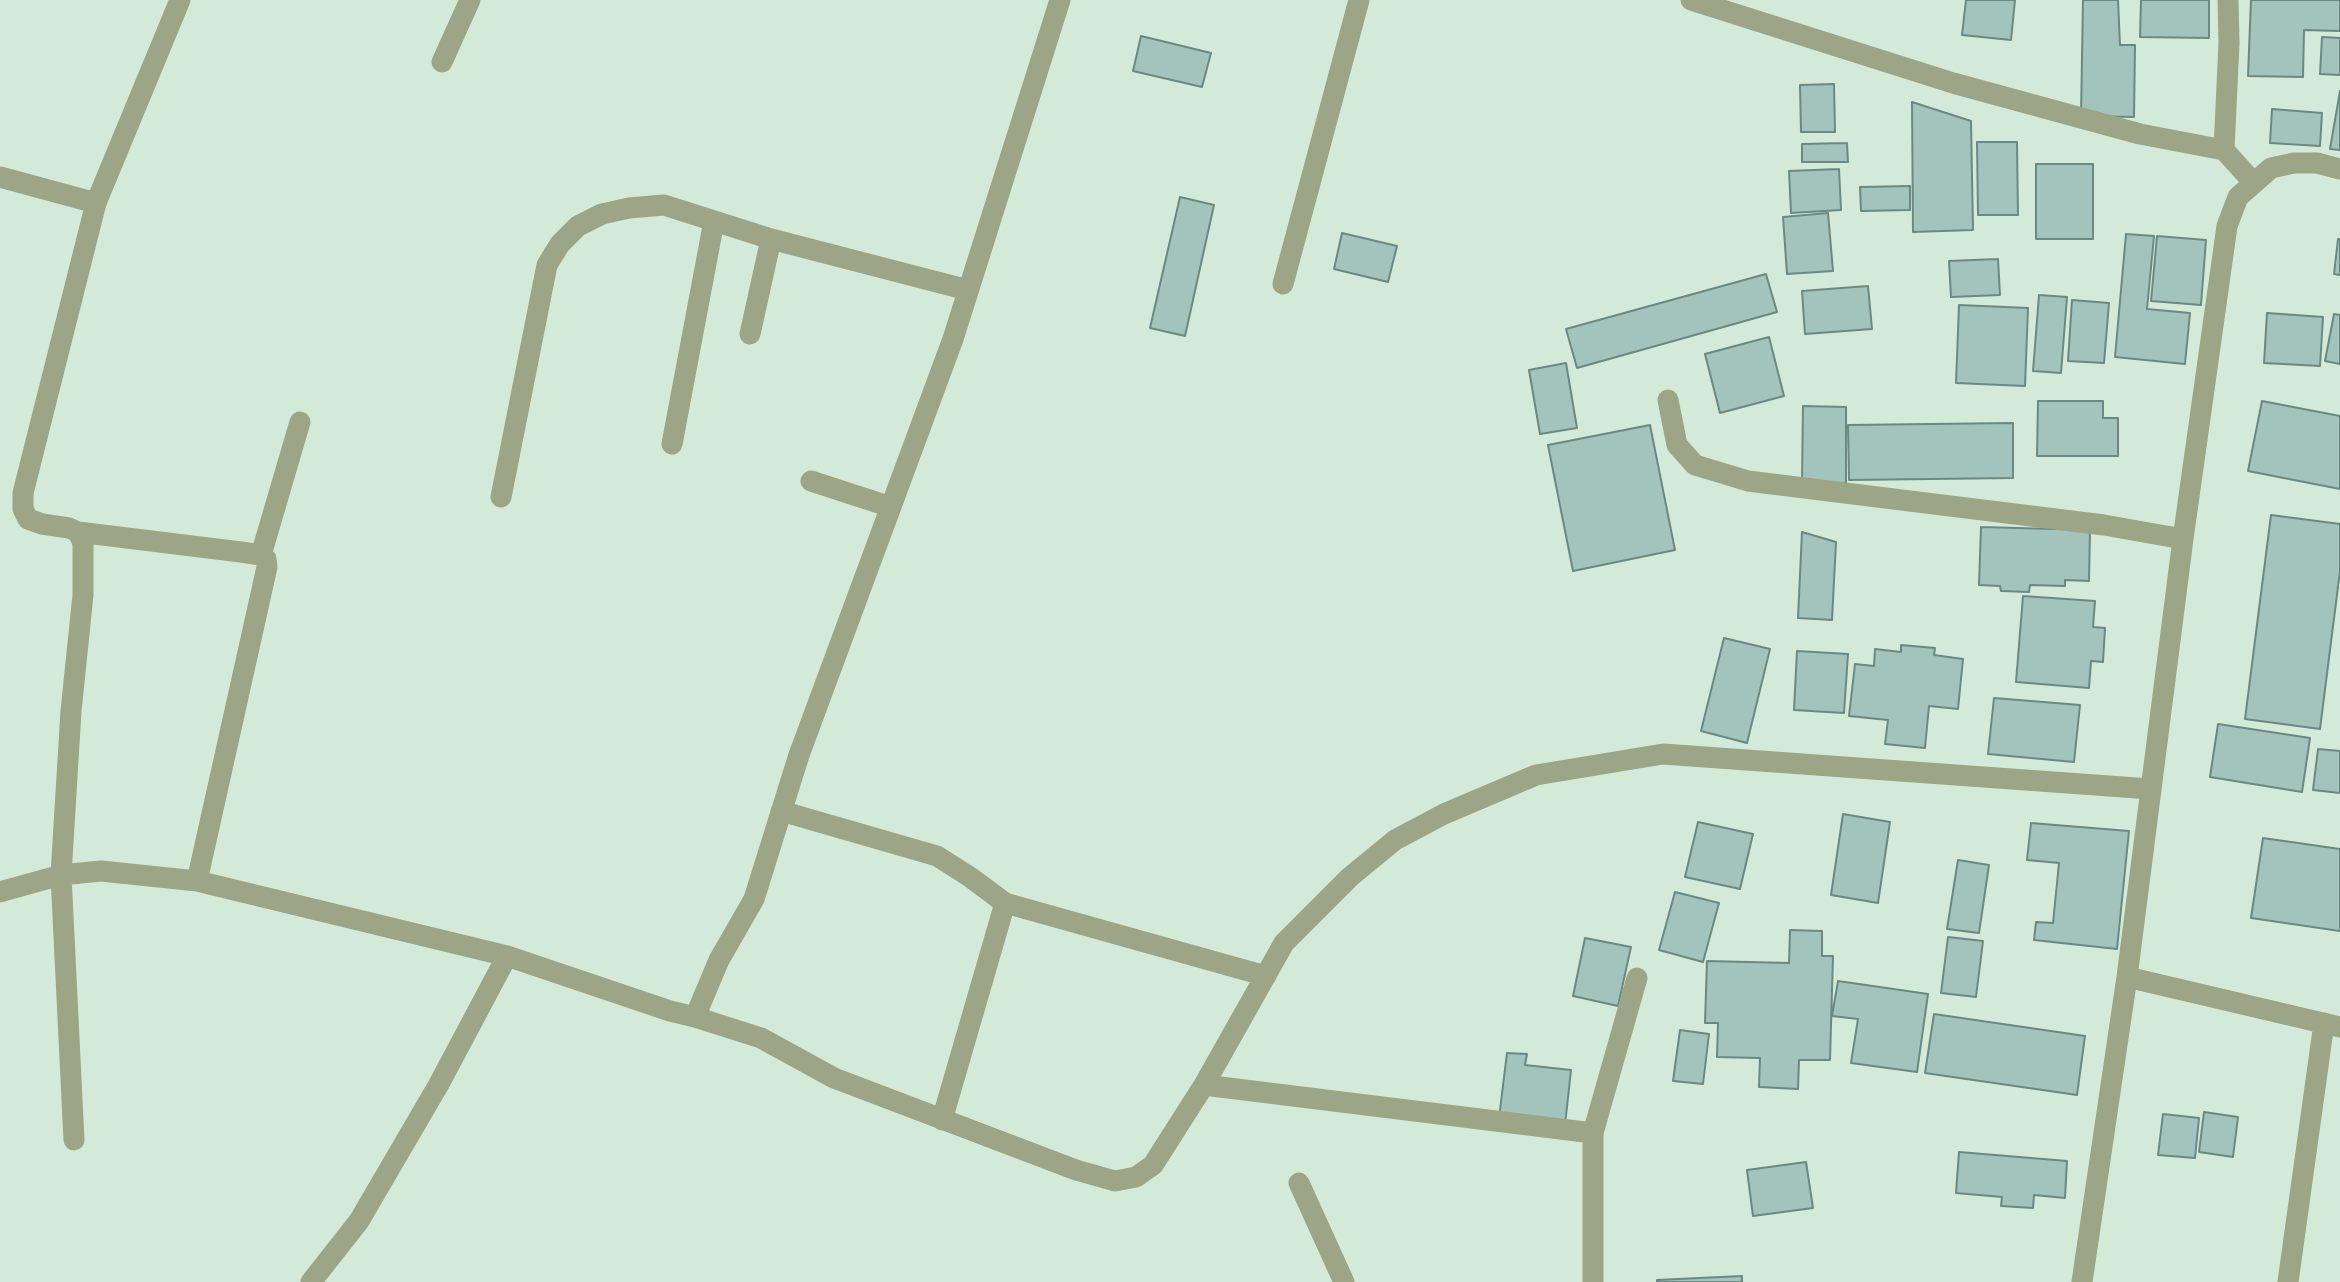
<!DOCTYPE html>
<style>
body{margin:0}
canvas{display:block;background:#d2ead7}
</style>
<canvas width="2340" height="1282"></canvas>
<script>
const g = document.querySelector('canvas').getContext('2d');
g.lineJoin = 'round';
function paint(path, color) { g.fillStyle = color; g.fill(path, 'evenodd'); }
const shape = rows => new Path2D(rows.map(r => 'M' + r).join(''));
function stroke(path, color, width, dash) { g.strokeStyle = color; g.lineWidth = width; g.lineCap = dash ? 'butt' : 'round'; g.setLineDash(dash || []); g.stroke(path); }
const building = shape([
 [1966,0,2015,0,2011,40,1962,35,1966,0],
 [2083,0,2118,0,2120,45,2135,45,2134,117,2081,116,2083,0],
 [2141,0,2209,0,2209,38,2140,37,2141,0],
 [2251,0,2340,0,2340,31,2304,30,2303,77,2248,76,2251,0],
 [1141,36,1211,53,1202,87,1133,71,1141,36],
 [2322,37,2340,38,2340,75,2320,74,2322,37],
 [1834,84,1835,132,1801,132,1800,85,1834,84],
 [2340,91,2340,150,2330,149,2340,91],
 [1912,102,1971,121,1973,230,1913,232,1912,102],
 [2272,109,2322,113,2320,146,2270,143,2272,109],
 [1977,142,2017,142,2018,215,1978,215,1977,142],
 [1847,143,1848,162,1802,162,1802,144,1847,143],
 [2036,164,2093,164,2093,239,2036,239,2036,164],
 [1839,169,1841,210,1791,213,1789,171,1839,169],
 [1910,186,1910,210,1861,211,1860,187,1910,186],
 [1180,197,1214,205,1185,336,1150,328,1180,197],
 [1828,213,1833,271,1787,274,1783,217,1828,213],
 [1342,233,1397,246,1388,282,1334,269,1342,233],
 [2126,234,2154,236,2147,309,2190,313,2185,364,2115,357,2126,234],
 [2157,236,2206,240,2201,305,2151,301,2157,236],
 [2338,239,2340,239,2340,275,2334,274,2338,239],
 [1998,259,2000,295,1951,297,1949,261,1998,259],
 [1766,274,1777,312,1577,368,1566,329,1766,274],
 [1868,286,1872,329,1805,334,1802,291,1868,286],
 [2039,295,2067,297,2061,373,2033,371,2039,295],
 [2072,300,2109,303,2104,363,2068,361,2072,300],
 [1959,305,2028,308,2025,386,1956,383,1959,305],
 [2267,313,2323,317,2320,366,2264,363,2267,313],
 [2334,314,2340,315,2340,364,2325,361,2334,314],
 [1769,337,1784,396,1720,413,1705,354,1769,337],
 [1566,363,1577,428,1540,434,1529,370,1566,363],
 [2038,401,2103,401,2103,418,2118,418,2118,456,2037,456,2038,401],
 [2262,401,2340,416,2340,489,2248,471,2262,401],
 [1803,406,1846,407,1846,483,1802,482,1803,406],
 [2013,423,2013,478,1849,480,1848,425,2013,423],
 [1650,425,1675,550,1573,571,1548,445,1650,425],
 [2271,515,2340,524,2340,571,2320,729,2245,719,2271,515],
 [1981,527,2090,530,2089,581,2065,580,2065,586,2030,585,2029,592,2001,591,2000,586,1979,585,1981,527],
 [1802,532,1836,542,1832,620,1798,618,1802,532],
 [2023,596,2095,601,2093,627,2105,628,2103,662,2091,661,2089,688,2016,682,2023,596],
 [1724,638,1770,649,1747,743,1701,731,1724,638],
 [1901,645,1935,648,1934,655,1963,659,1958,709,1929,706,1925,748,1885,744,1888,720,1849,716,1855,664,1874,666,1875,649,1901,652,1901,645],
 [1797,651,1848,654,1844,713,1794,710,1797,651],
 [1994,698,2080,705,2074,762,1988,754,1994,698],
 [2218,724,2310,738,2302,792,2210,777,2218,724],
 [2318,749,2340,751,2340,793,2313,790,2318,749],
 [1843,814,1890,822,1878,903,1831,895,1843,814],
 [1698,822,1753,834,1740,889,1685,877,1698,822],
 [2031,823,2129,831,2117,949,2034,940,2036,922,2053,923,2059,863,2027,860,2031,823],
 [2263,838,2340,849,2340,931,2251,918,2263,838],
 [1958,860,1989,865,1979,933,1947,929,1958,860],
 [1675,892,1719,903,1703,962,1659,950,1675,892],
 [1790,930,1822,931,1822,956,1833,956,1830,1060,1799,1060,1798,1089,1759,1087,1760,1058,1717,1057,1718,1023,1705,1023,1707,961,1789,963,1790,930],
 [1948,937,1983,941,1976,997,1941,993,1948,937],
 [1585,938,1631,947,1618,1006,1573,996,1585,938],
 [1838,981,1928,994,1917,1072,1851,1063,1858,1019,1832,1016,1838,981],
 [1934,1014,2085,1036,2077,1095,1925,1073,1934,1014],
 [1680,1030,1709,1034,1703,1084,1673,1081,1680,1030],
 [1507,1053,1527,1054,1525,1065,1571,1070,1565,1125,1499,1118,1507,1053],
 [2204,1112,2238,1117,2233,1157,2199,1152,2204,1112],
 [2163,1114,2199,1118,2195,1158,2158,1155,2163,1114],
 [1959,1152,2067,1161,2065,1198,2034,1195,2033,1208,2001,1206,2002,1197,1956,1193,1959,1152],
 [1806,1162,1813,1208,1753,1216,1747,1170,1806,1162],
 [1742,1276,1742,1282,1657,1282,1657,1280,1742,1276]
]);
const minor = shape([
 [1691,0,1953,83,2140,134,2224,150,2253,182],
 [442,62,470,0],
 [2224,150,2229,43,2228,0],
 [0,177,96,203],
 [1283,284,1359,0],
 [750,334,771,239],
 [1668,400,1677,445,1695,465,1748,481,2104,525,2183,539],
 [672,444,714,221],
 [811,481,891,507],
 [501,497,547,265,560,244,578,226,602,214,629,208,664,205,771,239,968,290],
 [78,532,241,552,261,555,266,559,267,567,197,881],
 [261,555,300,422],
 [781,811,937,856,970,877,1005,903,1266,976],
 [0,892,61,875,101,871,197,881,507,956,670,1011,695,1017,719,960,754,899,799,755,953,339,1060,0],
 [2127,977,2340,1027],
 [695,1017,761,1038,834,1078,1076,1170,1115,1181,1136,1177,1153,1165,1204,1085,1284,943,1350,877,1395,840,1444,814,1536,775,1663,754,2151,789],
 [1204,1085,1593,1133],
 [942,1120,1005,903],
 [74,1140,61,875,71,711,83,595,83,543,78,532,69,528,42,524,28,519,23,509,23,493,96,203,180,0],
 [1299,1183,1344,1282],
 [311,1282,359,1221,439,1084,507,956],
 [1593,1282,1593,1133,1637,978],
 [2082,1282,2127,977,2183,539,2227,226,2238,197,2271,168,2294,163,2317,163,2340,169],
 [2288,1282,2324,1023]
]);
paint(building, '#a3c4bd');
stroke(building, '#6b8983', 2);
stroke(minor, '#9ca585', 21);
</script>
